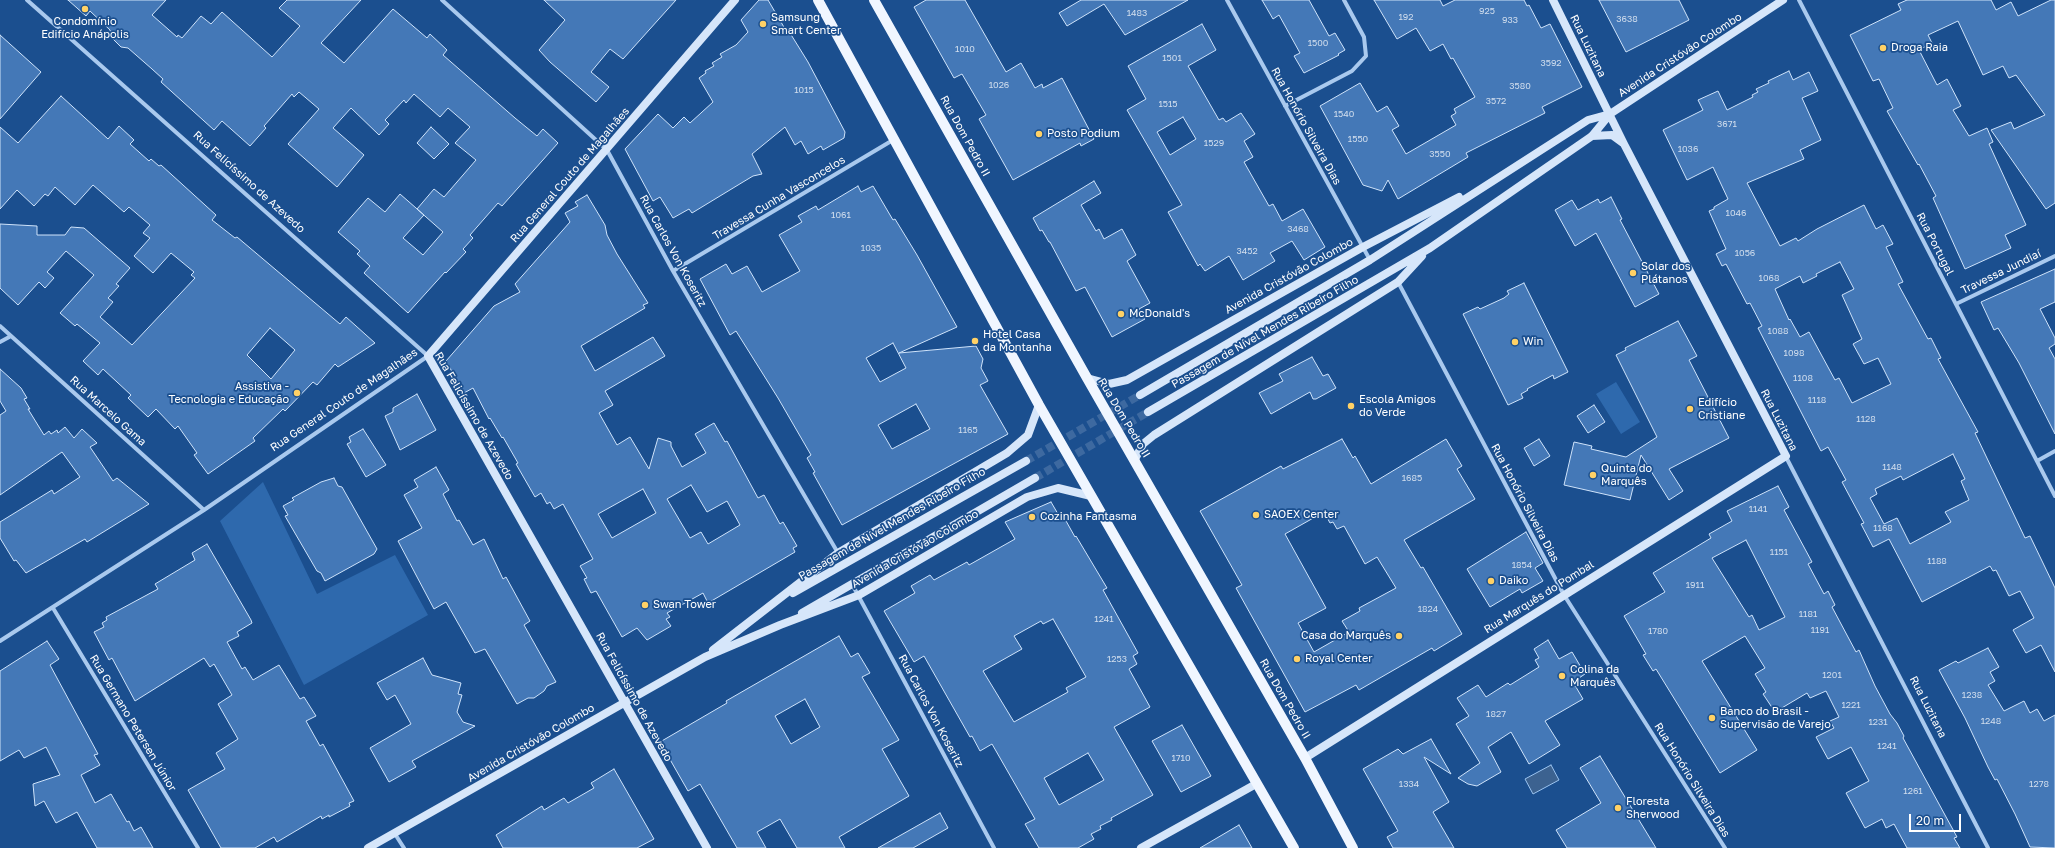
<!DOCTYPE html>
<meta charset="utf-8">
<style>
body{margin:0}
#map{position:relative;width:2055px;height:848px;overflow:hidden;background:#1b4f8f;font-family:"Golos Text",sans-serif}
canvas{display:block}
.scale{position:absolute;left:1909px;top:814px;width:52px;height:18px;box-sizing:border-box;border:2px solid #fff;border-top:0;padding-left:5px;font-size:12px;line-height:14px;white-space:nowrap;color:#fff;-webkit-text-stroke:3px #1b4f8f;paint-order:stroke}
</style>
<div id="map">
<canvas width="2055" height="848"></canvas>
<div class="scale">20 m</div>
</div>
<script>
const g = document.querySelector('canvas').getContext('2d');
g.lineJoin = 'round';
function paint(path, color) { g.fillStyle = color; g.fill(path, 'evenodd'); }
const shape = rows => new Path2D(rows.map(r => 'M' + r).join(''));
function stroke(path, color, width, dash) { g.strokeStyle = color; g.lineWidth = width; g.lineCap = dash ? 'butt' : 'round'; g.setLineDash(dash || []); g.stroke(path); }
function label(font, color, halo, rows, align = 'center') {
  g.font = font + ' "Golos Text",sans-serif'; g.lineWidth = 3.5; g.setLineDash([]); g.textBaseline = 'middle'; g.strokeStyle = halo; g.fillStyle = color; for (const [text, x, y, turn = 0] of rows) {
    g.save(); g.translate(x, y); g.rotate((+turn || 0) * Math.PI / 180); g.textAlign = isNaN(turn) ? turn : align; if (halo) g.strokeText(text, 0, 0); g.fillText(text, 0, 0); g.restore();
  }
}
const green = shape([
 [1616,382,1640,422,1621,434,1596,394],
 [263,482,317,594,395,555,428,615,304,685,220,521]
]);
const water = shape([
 [1551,765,1559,780,1533,794,1525,779,1551,765]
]);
const building = shape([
 [68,0,166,0,152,15,177,37,178,35,182,38,201,16,211,24,222,12,272,57,300,26,279,8,287,0,361,0,321,43,344,63,393,9,427,38,430,34,447,50,443,55,515,118,537,136,543,129,558,143,502,206,498,203,470,235,473,238,463,249,466,252,446,273,445,272,408,313,364,273,370,266,357,254,360,251,338,232,368,198,385,212,400,194,424,215,403,238,423,255,443,232,417,209,434,189,444,197,476,160,455,143,470,127,448,108,440,117,414,94,406,103,404,100,385,120,389,124,379,135,351,108,333,128,364,155,337,187,288,144,319,109,299,92,294,97,292,94,264,126,266,128,250,146,222,121,214,130,161,82,163,79,152,69,128,48,121,47,111,37,110,30,90,11,86,16,68,0],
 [544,0,676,0,623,59,610,49,591,72,609,87,596,102,550,62,539,50,565,20,544,0],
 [759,0,768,0,788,34,790,33,808,62,845,132,844,138,823,150,821,146,808,154,801,141,795,145,785,127,752,154,762,174,753,176,743,182,692,213,689,209,673,218,660,197,653,201,625,149,658,114,673,128,684,117,690,123,713,102,699,78,706,73,705,71,714,66,712,63,722,57,720,54,736,45,748,32,741,20,759,0],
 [926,0,965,0,1006,72,1021,63,1035,88,1042,84,1043,88,1062,78,1094,139,1081,146,1080,143,1013,180,979,119,986,115,962,74,954,78,914,7,926,0],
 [1081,0,1188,0,1125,35,1104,4,1067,26,1059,13,1081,0],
 [1262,0,1309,0,1329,36,1335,33,1345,50,1338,54,1339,55,1304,73,1294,56,1300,53,1279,15,1273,19,1262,0],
 [1374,0,1440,0,1443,6,1455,0,1524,0,1527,6,1529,5,1541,28,1550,24,1582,87,1542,107,1545,113,1466,153,1468,157,1398,199,1388,180,1382,191,1363,185,1320,106,1360,83,1377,112,1387,106,1399,126,1392,130,1406,154,1456,125,1451,116,1456,113,1454,109,1475,97,1453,58,1451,59,1443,44,1430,51,1416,28,1397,39,1374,0],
 [1599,0,1679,0,1689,20,1626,52,1599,0],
 [1907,0,1991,0,1996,10,2011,2,2018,16,2051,0,2055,0,2055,203,2046,209,1991,130,2011,122,2014,129,2045,115,2016,75,2009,78,2003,66,1983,75,1958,21,1928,35,1932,43,1919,50,1937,85,1947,79,1961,106,1953,110,1969,136,1987,128,1993,142,1989,144,2026,225,2005,235,2011,248,1965,269,1933,198,1936,196,1919,164,1918,165,1887,111,1893,108,1879,79,1873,81,1850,35,1901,10,1898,4,1907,0],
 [1202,24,1216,50,1188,66,1219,120,1223,118,1226,122,1241,113,1255,134,1244,141,1253,157,1244,162,1269,206,1273,204,1282,221,1303,209,1325,247,1304,260,1292,241,1270,253,1275,261,1243,280,1229,256,1205,271,1200,264,1198,266,1168,212,1182,205,1127,110,1146,99,1128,66,1202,24],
 [1183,117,1196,139,1170,155,1157,132,1183,117],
 [0,35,41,72,0,119,0,35],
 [1789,71,1793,80,1809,72,1818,91,1802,98,1821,140,1800,150,1804,159,1747,183,1780,246,1796,238,1798,241,1817,229,1864,205,1876,229,1883,225,1893,244,1886,247,1903,282,1898,284,1928,339,1931,338,1941,358,1938,359,1978,432,1975,433,2025,538,2030,536,2055,588,2055,672,2041,645,2026,653,2013,630,2034,618,2020,591,2009,596,1996,570,1993,571,1990,566,1922,602,1889,539,1873,547,1861,524,1864,523,1842,482,1846,480,1828,447,1821,451,1758,328,1762,326,1750,303,1747,304,1726,264,1722,266,1716,254,1726,249,1709,211,1714,209,1714,207,1728,199,1713,167,1687,180,1663,130,1703,110,1698,100,1718,91,1727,110,1753,97,1752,95,1758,92,1756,89,1769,83,1768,81,1789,71],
 [1840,262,1854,289,1842,295,1862,339,1853,344,1864,364,1878,358,1891,384,1852,403,1839,378,1835,380,1809,332,1800,337,1790,319,1789,320,1775,289,1800,276,1803,283,1817,276,1816,274,1840,262],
 [1953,454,1965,479,1961,481,1969,500,1945,512,1951,522,1910,544,1897,518,1884,524,1870,498,1877,494,1875,489,1901,476,1903,480,1953,454],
 [61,96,108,139,119,126,134,140,130,144,149,161,151,159,159,166,161,165,216,215,212,220,235,238,237,237,340,324,346,317,375,343,338,367,335,364,317,385,313,382,285,411,283,409,253,438,255,441,208,474,194,455,197,453,178,426,175,429,156,409,148,417,128,398,131,395,103,369,98,375,83,361,100,343,77,324,75,326,60,313,94,275,66,251,47,272,54,278,45,288,39,282,18,305,0,288,0,224,37,226,37,235,65,235,71,227,84,228,130,268,116,284,119,286,108,298,113,302,100,317,132,345,195,278,191,275,194,272,171,253,153,273,134,256,150,238,143,233,150,225,129,207,124,212,93,185,75,205,55,187,48,196,45,194,34,206,17,190,0,209,0,127,18,143,61,96],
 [270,328,295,350,271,379,247,355,270,328],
 [431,127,449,144,434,159,417,143,431,127],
 [1094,181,1101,193,1081,205,1096,231,1099,229,1104,239,1122,229,1136,255,1127,261,1150,303,1139,309,1145,319,1112,337,1085,287,1076,291,1050,242,1049,242,1042,230,1040,231,1033,218,1094,181],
 [858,186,861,192,873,186,893,220,895,219,917,255,957,327,899,353,976,346,983,359,981,368,988,381,980,385,1008,434,842,525,813,473,815,472,807,458,811,455,778,398,736,331,730,335,700,279,726,264,732,274,747,266,762,292,800,271,779,235,802,222,798,216,816,206,818,210,858,186],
 [893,343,906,368,880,382,866,358,893,343],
 [916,404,930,429,892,449,878,425,916,404],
 [587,195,605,225,607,235,617,254,648,303,643,305,645,308,581,346,595,371,653,337,665,356,605,391,613,405,599,413,617,445,630,437,649,469,658,438,671,442,671,446,682,467,706,453,695,434,714,423,725,442,727,441,758,498,764,495,780,524,783,522,797,546,793,548,795,552,708,603,703,593,667,613,670,617,666,619,671,626,647,640,637,628,622,637,596,591,591,593,584,579,587,578,580,566,593,559,563,504,554,509,550,502,547,504,541,493,535,497,516,464,518,463,503,437,502,438,490,418,489,419,473,388,464,393,446,361,494,306,520,292,515,284,570,222,565,213,578,206,575,202,587,195],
 [691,485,707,512,727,501,740,525,708,544,701,532,690,538,667,499,691,485],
 [643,489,656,513,612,538,598,514,643,489],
 [1611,197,1622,219,1620,220,1659,294,1635,307,1596,233,1575,246,1555,210,1572,200,1578,210,1598,199,1600,203,1611,197],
 [2055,269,2055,302,2040,309,2055,338,2055,344,2049,348,2055,359,2055,434,2019,363,1998,328,1994,330,1981,302,2055,269],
 [1524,283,1568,372,1554,379,1553,375,1527,389,1528,390,1521,394,1523,398,1508,405,1463,314,1478,307,1480,309,1504,298,1509,294,1507,291,1524,283],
 [1678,321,1697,356,1689,360,1729,438,1669,469,1683,491,1669,500,1641,455,1630,500,1564,485,1574,442,1592,446,1591,449,1626,457,1657,437,1616,355,1626,350,1625,348,1678,321],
 [1312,357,1323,376,1328,374,1336,388,1316,399,1313,399,1310,392,1271,414,1259,393,1283,381,1279,374,1312,357],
 [0,369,21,388,27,398,24,399,30,409,28,409,44,435,49,431,51,434,57,430,58,433,65,427,74,438,82,429,97,443,90,447,113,481,117,478,149,504,87,542,85,539,26,573,16,560,14,561,0,538,0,522,52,490,54,494,80,477,62,452,0,495,0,415,6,411,0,401,0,369],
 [417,394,436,430,400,450,385,416,393,412,393,408,417,394],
 [1594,405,1605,422,1588,433,1577,416,1594,405],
 [363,429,386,465,366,477,347,444,351,442,349,437,363,429],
 [1342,439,1353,458,1355,456,1371,484,1446,439,1462,466,1457,469,1475,499,1404,540,1421,568,1423,567,1462,634,1434,651,1432,648,1359,690,1356,685,1305,712,1236,588,1242,585,1200,511,1281,466,1283,469,1342,439],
 [1324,512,1330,523,1333,522,1337,529,1344,526,1365,564,1377,557,1396,588,1359,608,1360,611,1342,621,1349,632,1314,652,1298,623,1326,608,1285,534,1324,512],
 [1539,439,1550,456,1534,466,1524,448,1539,439],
 [436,467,449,490,443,494,457,521,459,520,473,545,484,539,503,579,506,577,530,621,524,625,556,682,547,686,544,691,534,698,528,698,517,704,485,649,475,653,446,602,434,609,398,541,422,528,404,495,418,487,414,480,436,467],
 [334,478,338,486,342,487,377,549,374,554,325,581,321,573,317,571,285,516,288,515,283,506,294,500,292,498,321,482,334,478],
 [1778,486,1789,507,1784,510,1812,562,1808,564,1824,594,1828,591,1835,605,1832,607,1856,652,1859,650,1875,686,1890,714,1897,723,1904,736,1903,738,1957,837,1954,838,1960,848,1907,848,1894,824,1886,828,1882,819,1865,828,1846,793,1869,781,1851,747,1828,759,1816,737,1834,728,1830,721,1839,717,1826,691,1810,698,1807,693,1775,712,1763,694,1766,692,1755,674,1765,668,1745,636,1702,661,1757,750,1720,773,1656,669,1653,671,1643,655,1646,654,1624,616,1665,592,1653,573,1711,538,1709,534,1732,521,1727,511,1778,486],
 [1746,540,1785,617,1759,630,1752,615,1749,617,1712,558,1746,540],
 [1051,502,1058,514,1061,512,1075,537,1076,536,1107,588,1103,590,1138,653,1133,656,1137,664,1129,669,1150,707,1114,727,1153,795,1111,818,1112,820,1100,826,1101,829,1091,834,1094,839,1078,848,1039,848,1025,824,1035,819,992,744,980,751,972,736,970,737,924,656,914,662,884,611,915,593,911,586,930,575,934,580,967,562,969,565,1015,539,1005,522,1051,502],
 [1053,619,1086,677,1066,688,1068,692,1014,722,983,671,1022,649,1014,636,1041,621,1043,624,1053,619],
 [1088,753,1104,780,1059,805,1044,778,1088,753],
 [1526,532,1543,563,1535,568,1543,581,1522,593,1520,589,1490,607,1467,569,1526,532],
 [207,544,251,620,252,623,237,632,239,636,227,642,242,669,245,667,253,680,279,665,300,699,304,697,316,716,306,721,320,746,323,744,354,801,349,803,350,806,329,817,329,815,322,819,321,816,277,842,274,837,255,848,221,848,188,790,225,769,216,753,238,739,218,704,232,695,214,664,210,667,204,658,135,701,112,658,109,660,94,632,104,627,102,623,107,620,106,617,158,589,155,584,195,560,192,553,207,544],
 [839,636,851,657,858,653,870,673,862,677,899,740,882,749,909,796,839,837,845,848,797,848,780,819,757,832,766,848,737,848,700,784,688,791,660,742,727,703,726,701,839,636],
 [805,699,820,727,791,744,775,716,805,699],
 [1548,640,1559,659,1572,652,1585,674,1573,682,1583,699,1545,721,1560,745,1529,764,1511,732,1488,747,1501,772,1477,786,1468,784,1458,778,1480,763,1456,724,1469,716,1457,698,1478,685,1486,697,1508,683,1510,685,1539,667,1535,660,1539,658,1534,649,1548,640],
 [47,641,59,659,50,665,98,754,94,755,100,765,81,775,95,803,111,794,127,822,129,821,134,831,141,827,153,848,97,848,77,812,56,823,44,801,35,806,33,784,60,775,46,747,24,758,19,750,0,761,0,671,47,641],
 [1988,648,1999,667,1990,672,1995,681,1988,685,2004,711,2024,701,2030,713,2037,709,2044,721,2055,715,2055,848,2030,847,2015,814,1997,779,1995,780,1988,767,1965,718,1939,670,1956,661,1958,663,1988,648],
 [423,658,432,675,461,683,458,694,462,695,457,712,463,722,475,726,412,761,416,767,389,782,370,748,411,724,395,695,387,700,377,683,423,658],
 [1182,725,1211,776,1181,792,1152,741,1182,725],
 [1431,739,1451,774,1424,757,1449,802,1433,812,1454,848,1393,848,1387,837,1398,831,1363,769,1398,749,1403,754,1431,739],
 [1600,756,1656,848,1567,848,1556,830,1601,803,1580,768,1600,756],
 [614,769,654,839,637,848,503,848,496,835,542,806,544,810,564,798,568,803,594,788,591,783,614,769],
 [940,813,948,828,913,848,878,848,940,813],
 [1239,825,1252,848,1200,848,1239,825]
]);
const secondaryTunnel = shape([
 [1026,461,1140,395],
 [1035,478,1148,412]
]);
const street = shape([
 [442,0,607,150,673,271,838,553],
 [1227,0,1370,260],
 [1799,0,2055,496],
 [1285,106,1352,71,1366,56,1364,37,1344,0],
 [673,271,893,140],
 [1398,282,1564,595,1725,848],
 [1956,304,2055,256],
 [0,326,204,510],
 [0,342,11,336],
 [1786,457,1988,848],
 [2037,461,2055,451],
 [852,584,994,848],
 [53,608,198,848],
 [0,641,204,510,428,356,27,0],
 [395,834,404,848]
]);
const secondary = shape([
 [1592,136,1612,135,1623,143],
 [1087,378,1109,384,1127,380,1363,247,1459,197],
 [1140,395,1370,260,1588,120,1610,114],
 [1148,412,1430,248,1592,136,1610,114,1783,0],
 [1135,459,1143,444,1154,435,1398,282,1422,256],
 [793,593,1026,461],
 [802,613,1035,478],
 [713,650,838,553,1007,453,1028,435,1039,405],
 [1305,758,1786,456,1624,144,1553,0],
 [368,848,705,657,780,625,859,595,1027,497,1058,488,1091,496],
 [707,848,428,356,735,0],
 [1141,848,1256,784]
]);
const primary = shape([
 [818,0,1039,405,1294,848],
 [874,0,1087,378,1305,758,1353,848]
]);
const markers = [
 [85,9,4,"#ffd166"],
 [763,24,4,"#ffd166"],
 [1883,48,4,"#ffd166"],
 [1039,134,4,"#ffd166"],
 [1633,273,4,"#ffd166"],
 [1121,314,4,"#ffd166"],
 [975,341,4,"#ffd166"],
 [1515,342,4,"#ffd166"],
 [297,393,4,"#ffd166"],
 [1351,406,4,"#ffd166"],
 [1690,409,4,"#ffd166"],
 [1593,475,4,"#ffd166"],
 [1256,515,4,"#ffd166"],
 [1032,517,4,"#ffd166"],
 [1491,581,4,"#ffd166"],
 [645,605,4,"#ffd166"],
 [1399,636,4,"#ffd166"],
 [1297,659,4,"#ffd166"],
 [1562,676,4,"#ffd166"],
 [1712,718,4,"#ffd166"],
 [1618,808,4,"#ffd166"]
];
const numberNames = [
 ["925",1487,11],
 ["1483",1137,13],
 ["192",1406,17],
 ["3638",1627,19],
 ["933",1510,20],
 ["1500",1318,43],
 ["1010",965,49],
 ["1501",1172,58],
 ["3592",1551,63],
 ["1026",999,85],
 ["3580",1520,86],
 ["1015",804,90],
 ["3572",1496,101],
 ["1515",1168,104],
 ["1540",1344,114],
 ["3671",1727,124],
 ["1550",1358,139],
 ["1529",1214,143],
 ["1036",1688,149],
 ["3550",1440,154],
 ["1046",1736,213],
 ["1061",841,215],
 ["3468",1298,229],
 ["1035",871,248],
 ["3452",1247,251],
 ["1056",1745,253],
 ["1068",1769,278],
 ["1088",1778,331],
 ["1098",1794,353],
 ["1108",1803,378],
 ["1118",1817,400],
 ["1128",1866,419],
 ["1165",968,430],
 ["1148",1892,467],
 ["1685",1412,478],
 ["1141",1758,509],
 ["1168",1883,528],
 ["1151",1779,552],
 ["1188",1937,561],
 ["1854",1522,565],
 ["1911",1695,585],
 ["1824",1428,609],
 ["1181",1808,614],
 ["1241",1104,619],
 ["1191",1820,630],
 ["1780",1658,631],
 ["1253",1117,659],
 ["1201",1832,675],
 ["1238",1972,695],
 ["1221",1851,705],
 ["1827",1496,714],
 ["1248",1991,721],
 ["1231",1878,722],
 ["1241",1887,746],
 ["1710",1181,758],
 ["1334",1409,784],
 ["1278",2039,784],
 ["1261",1913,791]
];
const poiNames = [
 ["Samsung",771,18],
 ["Smart Center",771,31],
 ["Condomínio",85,22,"center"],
 ["Edifício Anápolis",85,35,"center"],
 ["Droga Raia",1891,48],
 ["Posto Podium",1047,134],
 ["Solar dos",1641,267],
 ["Plátanos",1641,280],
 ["McDonald's",1129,314],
 ["Hotel Casa",983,335],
 ["da Montanha",983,348],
 ["Win",1523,342],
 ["Assistiva -",289,387,"right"],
 ["Tecnologia e Educação",289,400,"right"],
 ["Escola Amigos",1359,400],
 ["do Verde",1359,413],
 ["Edifício",1698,403],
 ["Cristiane",1698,416],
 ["Quinta do",1601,469],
 ["Marquês",1601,482],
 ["SAOEX Center",1264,515],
 ["Cozinha Fantasma",1040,517],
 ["Daiko",1499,581],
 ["Swan Tower",653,605],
 ["Casa do Marquês",1391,636,"right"],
 ["Royal Center",1305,659],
 ["Colina da",1570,670],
 ["Marquês",1570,683],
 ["Banco do Brasil -",1720,712],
 ["Supervisão de Varejo",1720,725],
 ["Floresta",1626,802],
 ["Sherwood",1626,815]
];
const streetNames = [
 ["Rua Luzitana",1588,46,64],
 ["Avenida Cristóvão Colombo",1680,55,-33],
 ["Rua Honório Silveira Dias",1306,126,61],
 ["Rua Dom Pedro II",965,136,61],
 ["Rua General Couto de Magalhães",570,175,-49],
 ["Rua Felicíssimo de Azevedo",249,182,42],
 ["Travessa Cunha Vasconcelos",779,198,-31],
 ["Rua Portugal",1935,244,63],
 ["Rua Carlos Von Koseritz",673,251,61],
 ["Travessa Jundiaí",2001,272,-26],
 ["Avenida Cristóvão Colombo",1289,276,-29],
 ["Passagem de Nível Mendes Ribeiro Filho",1265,332,-30],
 ["Rua General Couto de Magalhães",344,400,-34],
 ["Rua Marcelo Gama",108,411,42],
 ["Rua Felicíssimo de Azevedo",474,416,60],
 ["Rua Dom Pedro II",1124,418,59],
 ["Rua Luzitana",1779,420,63],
 ["Rua Honório Silveira Dias",1525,503,62],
 ["Passagem de Nível Mendes Ribeiro Filho",892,524,-30],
 ["Avenida Cristóvão Colombo",915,549,-30],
 ["Rua Marquês do Pombal",1539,597,-32],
 ["Rua Felicíssimo de Azevedo",634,697,61],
 ["Rua Dom Pedro II",1285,699,60],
 ["Rua Luzitana",1928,707,63],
 ["Rua Carlos Von Koseritz",931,711,62],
 ["Rua Germano Petersen Júnior",133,723,59],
 ["Avenida Cristóvão Colombo",531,743,-30],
 ["Rua Honório Silveira Dias",1692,780,58]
];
paint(green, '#2e69ad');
paint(water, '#3c6290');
stroke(water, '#9cc4f0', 1);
paint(building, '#4478b7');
stroke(building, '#cfe3fa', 1);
stroke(secondaryTunnel, '#3d69a0', 8, [8, 4]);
stroke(street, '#a9c9ee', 4);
stroke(secondary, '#d6e6fa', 8);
stroke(primary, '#f0f6ff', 10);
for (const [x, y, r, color] of markers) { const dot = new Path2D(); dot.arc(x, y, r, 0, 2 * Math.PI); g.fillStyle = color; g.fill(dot); stroke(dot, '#1b4f8f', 1.5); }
label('9px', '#d0dded', null, numberNames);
label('11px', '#fff', '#1b4f8f', poiNames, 'left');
label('11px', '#fff', '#1b4f8f', streetNames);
</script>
